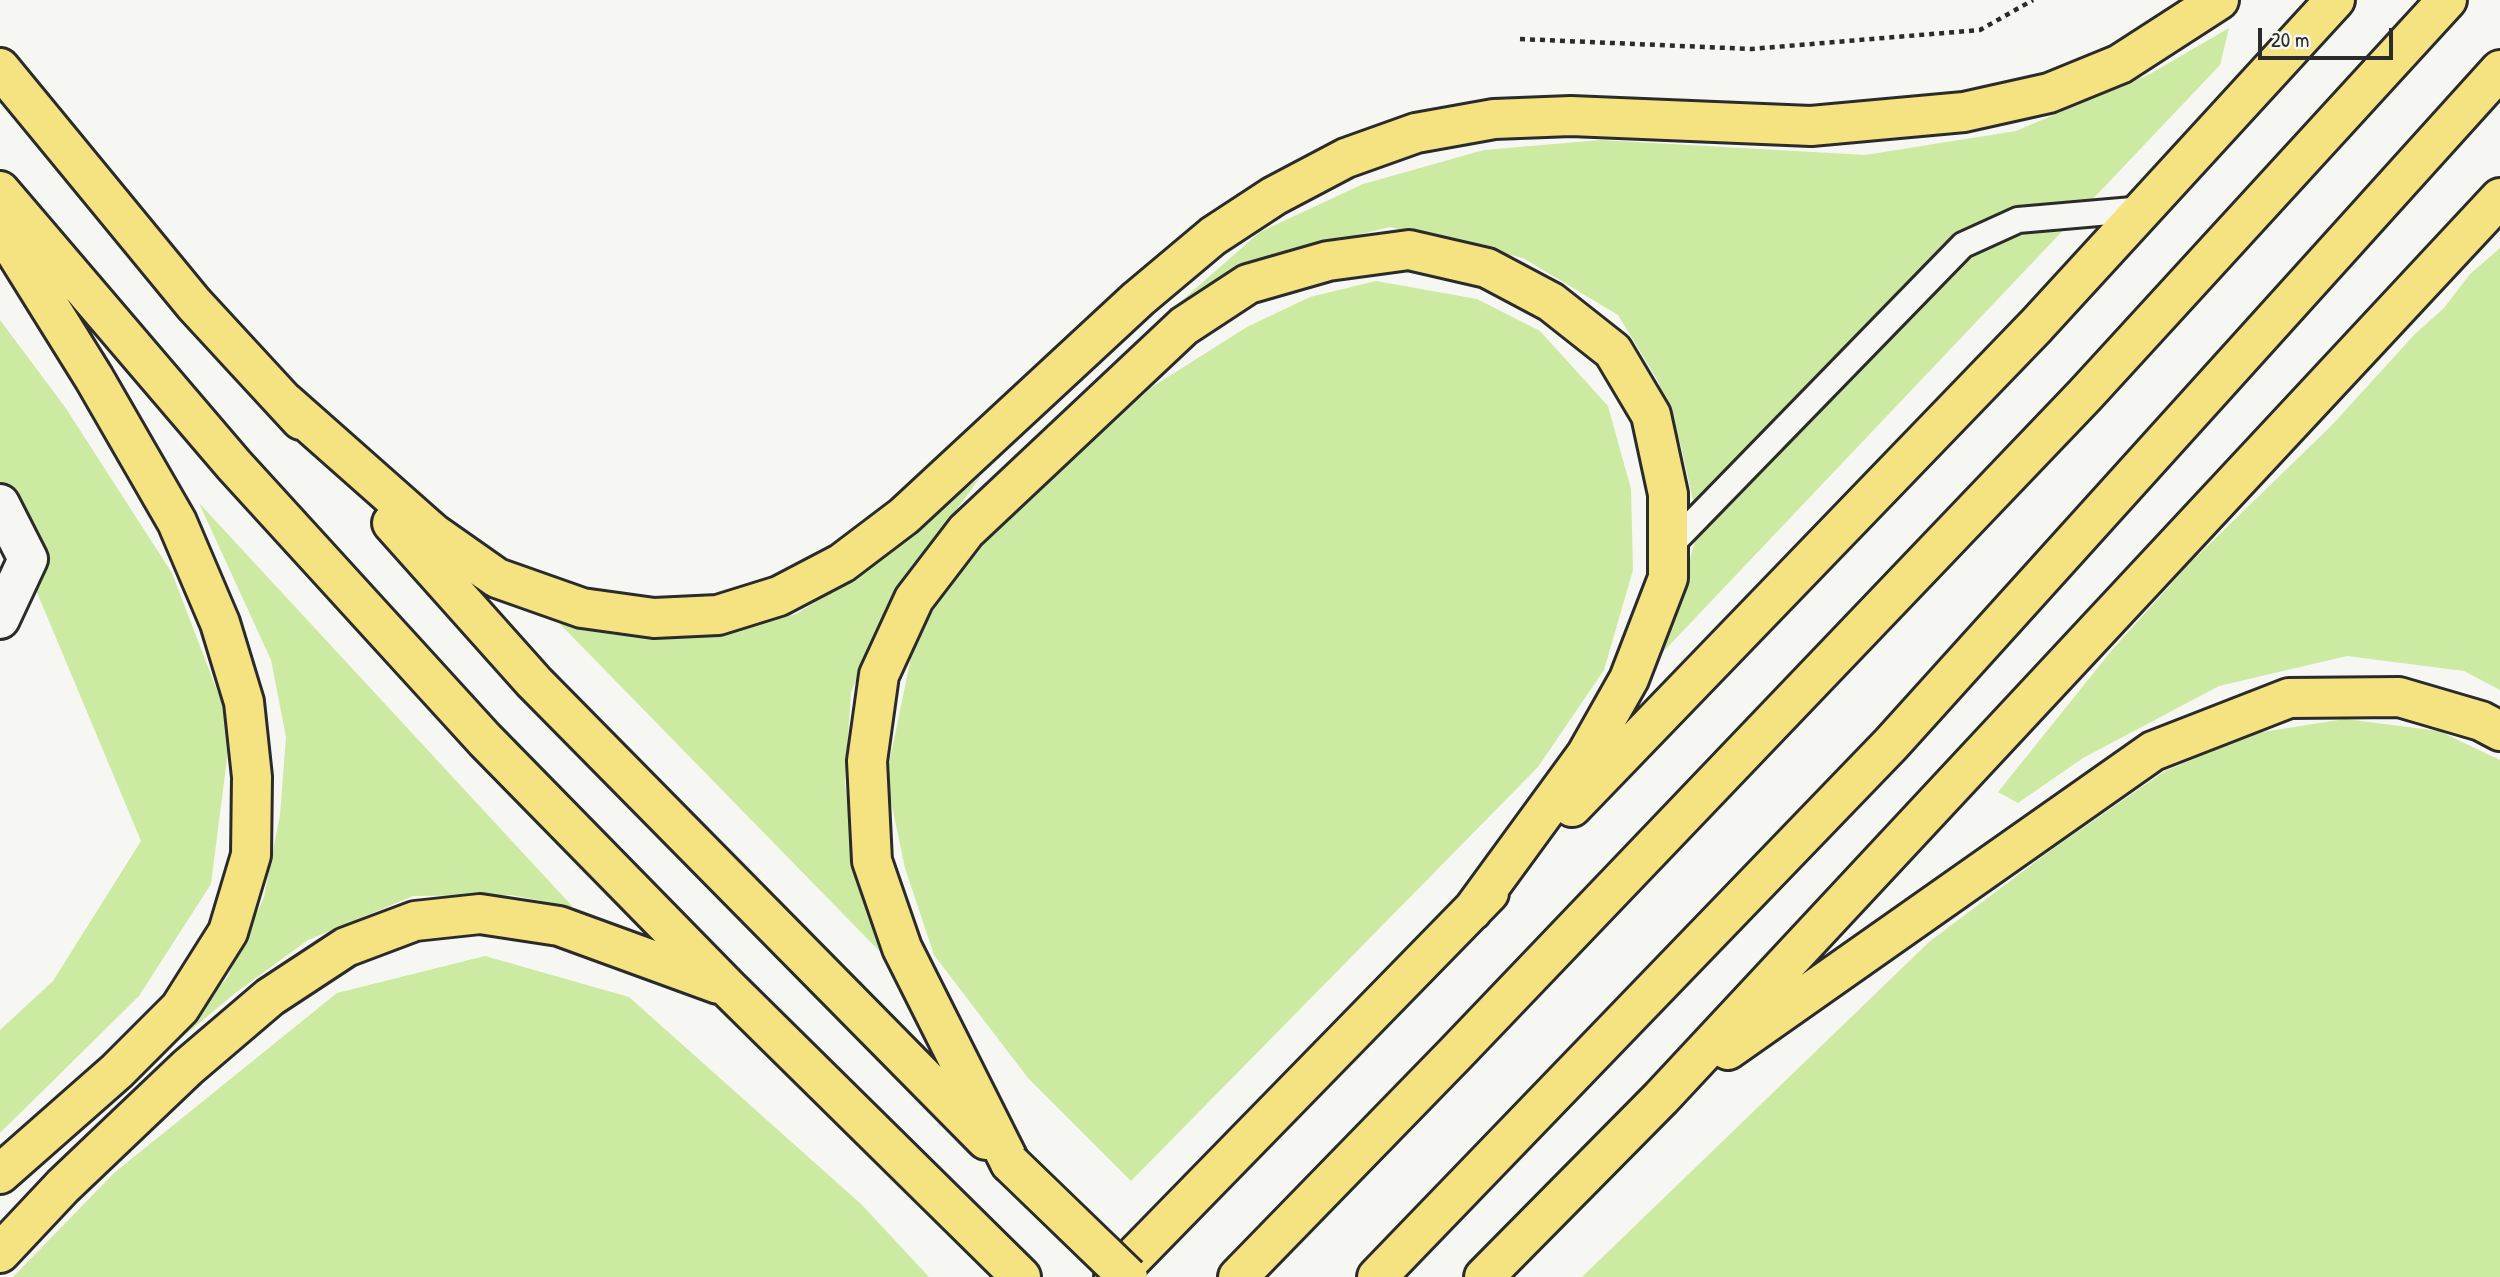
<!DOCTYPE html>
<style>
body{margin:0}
#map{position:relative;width:2500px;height:1277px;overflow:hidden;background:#f6f6f2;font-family:"Patrick Hand",sans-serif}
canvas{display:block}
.scale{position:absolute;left:2258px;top:28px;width:135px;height:32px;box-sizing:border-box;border:4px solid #2b2b2b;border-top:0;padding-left:9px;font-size:21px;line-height:24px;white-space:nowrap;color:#2b2b2b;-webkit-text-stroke:5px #f6f6f2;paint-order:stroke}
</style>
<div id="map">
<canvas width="2500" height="1277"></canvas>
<div class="scale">20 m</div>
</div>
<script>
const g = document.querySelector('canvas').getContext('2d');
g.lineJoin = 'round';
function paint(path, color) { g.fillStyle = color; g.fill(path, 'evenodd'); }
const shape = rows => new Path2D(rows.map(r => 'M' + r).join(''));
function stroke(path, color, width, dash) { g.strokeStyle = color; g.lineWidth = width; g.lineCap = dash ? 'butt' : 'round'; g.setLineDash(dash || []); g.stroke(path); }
const green = shape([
 [2229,28,2220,65,1662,653,1699,528,1681,446,1658,381,1618,315,1523,258,1390,227,1242,263,1163,317,1260,232,1363,184,1484,150,1601,140,1865,155,2016,131,2150,74],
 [2500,248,2500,690,2464,671,2347,656,2219,686,2083,758,2018,803,1998,792,2112,650,2189,564,2332,425,2415,334,2444,308,2470,274],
 [1376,281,1477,299,1540,331,1608,406,1631,489,1633,570,1604,670,1538,767,1131,1181,1028,1078,934,955,905,868,886,778,913,648,956,568,1152,387,1247,327,1310,297],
 [0,320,65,407,172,573,231,727,211,884,139,996,0,1133,0,1030,53,981,141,841,0,504],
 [981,476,893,597,851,692,845,782,856,872,892,964,559,623,640,636,695,638,796,614,871,568],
 [199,503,573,907,511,895,413,896,308,940,234,994,156,1059,227,978,264,897,280,815,286,737,271,660],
 [2345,719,2439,731,2500,760,2500,1277,1582,1277,1929,942,2054,848,2165,771,2256,733],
 [485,956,629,997,861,1204,929,1277,13,1277,114,1173,337,993]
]);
const path = shape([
 [1520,39,1751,49,1980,30,2033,0]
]);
const lane = shape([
 [1668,548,1963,245,2018,220,2144,209]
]);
const street = shape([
 [0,504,28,559,0,619]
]);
const highway = shape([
 [0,68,194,304,301,420],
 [0,191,234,465,485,740,728,988,1021,1277],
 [0,227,94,378,177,522,220,623,244,702,252,777,251,855,228,932,180,1008,117,1071,0,1174],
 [285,402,433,533,497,578,582,608,654,618,718,615,779,596,842,563,904,516,1138,299,1213,236,1274,196,1346,158,1416,133,1494,119,1571,116,1811,126,1964,112,2049,93,2120,64,2219,0],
 [392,523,534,682,986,1140],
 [1572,807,2036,326,2335,0],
 [1728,1050,2153,751,2289,698,2399,697,2481,721,2500,731],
 [1010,1163,902,948,872,861,867,761,879,675,914,599,966,531,1184,326,1248,284,1328,261,1409,250,1487,268,1551,302,1613,351,1651,415,1668,494,1668,578,1629,679,1586,755,1472,911],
 [0,1253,63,1186,188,1067,270,997,346,947,415,921,480,914,559,926,718,984],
 [1114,1277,1489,893],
 [1238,1277,1457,1052,2085,395,2447,0],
 [1377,1277,1891,744,2500,70],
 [1484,1277,1661,1098,2500,198]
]);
const highwayBridge = shape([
 [1010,1163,1128,1277]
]);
paint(green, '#cdeaa2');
stroke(lane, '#2b2b2b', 30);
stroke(street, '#2b2b2b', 44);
stroke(highway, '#2b2b2b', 44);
stroke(path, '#2b2b2b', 4.5, [5, 5]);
stroke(lane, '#f6f6f2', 24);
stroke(street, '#f6f6f2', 38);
stroke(highway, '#f5e382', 38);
stroke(highwayBridge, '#2b2b2b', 44, []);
stroke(highwayBridge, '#f5e382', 38);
</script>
